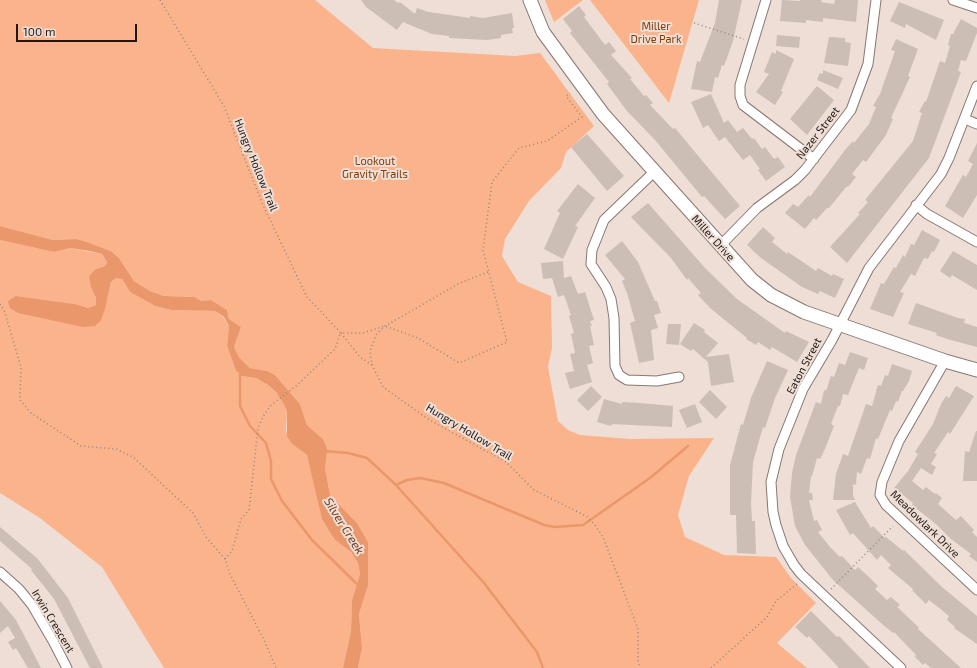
<!DOCTYPE html>
<style>
body{margin:0}
#map{position:relative;width:977px;height:668px;overflow:hidden;background:#eeded6;font-family:"Exo 2",sans-serif}
canvas{display:block}
.scale{position:absolute;left:16px;top:24px;width:121px;height:18px;box-sizing:border-box;border:2px solid #1e1815;border-top:0;padding-left:5px;font-size:12px;line-height:14px;white-space:nowrap;color:#1e1815;-webkit-text-stroke:3px #eeded6;paint-order:stroke}
</style>
<div id="map">
<canvas width="977" height="668"></canvas>
<div class="scale">100 m</div>
</div>
<script>
const g = document.querySelector('canvas').getContext('2d');
g.lineJoin = 'round';
function paint(path, color) { g.fillStyle = color; g.fill(path, 'evenodd'); }
const shape = rows => new Path2D(rows.map(r => 'M' + r).join(''));
function stroke(path, color, width, dash) { g.strokeStyle = color; g.lineWidth = width; g.lineCap = dash ? 'butt' : 'round'; g.setLineDash(dash || []); g.stroke(path); }
function label(font, color, halo, rows, align = 'center') {
  g.font = font + ' "Exo 2",sans-serif'; g.lineWidth = 4; g.setLineDash([]); g.textBaseline = 'middle'; g.strokeStyle = halo; g.fillStyle = color; for (const [text, x, y, turn = 0] of rows) {
    g.save(); g.translate(x, y); g.rotate((+turn || 0) * Math.PI / 180); g.textAlign = isNaN(turn) ? turn : align; if (halo) g.strokeText(text, 0, 0); g.fillText(text, 0, 0); g.restore();
  }
}
const green = shape([
 [0,0,315,0,373,48,515,56,540,53,594,126,566,152,561,168,529,201,505,239,502,256,518,282,551,296,552,348,548,367,558,421,568,430,580,435,630,439,714,438,689,476,678,515,685,537,724,555,776,557,791,578,816,603,777,643,807,668,358,668,362,648,359,614,368,586,368,542,357,523,330,495,325,468,323,439,307,425,300,404,275,375,267,371,250,368,239,357,234,347,241,327,229,319,227,310,211,300,201,301,195,297,164,296,150,291,134,281,119,258,111,251,84,241,76,239,53,240,0,226],
 [545,0,583,0,554,22],
 [590,0,699,0,669,103],
 [0,240,54,252,70,248,102,254,107,262,105,266,96,269,91,287,96,298,96,305,88,308,75,304,16,296,69,323,83,327,107,300,111,282,116,278,122,279,130,292,155,306,171,310,215,311,223,317,229,326,227,346,236,371,242,376,256,378,268,385,276,392,282,401,287,411,286,431,292,444,307,455,318,497,320,511,335,540,351,552,358,563,360,574,352,600,351,631,343,668,164,668,102,567,40,518,0,493]
]);
const water = shape([
 [0,226,53,240,76,239,84,241,111,251,119,258,134,281,150,291,164,296,195,297,201,301,211,300,227,310,229,319,241,327,234,347,239,357,250,368,267,371,275,375,300,404,307,425,323,439,327,449,325,468,330,495,357,523,368,542,368,586,359,614,362,648,358,668,343,668,351,631,352,600,360,574,358,563,351,552,335,540,322,519,307,455,292,444,287,436,287,411,282,401,276,392,268,385,256,378,242,376,236,371,227,346,229,326,224,317,215,311,171,310,155,306,130,292,122,279,116,278,111,282,105,309,101,320,95,326,83,327,18,313,10,308,8,301,16,296,75,304,88,308,96,305,96,298,91,287,89,276,96,269,105,266,107,262,102,254,90,251,70,248,54,252,0,240]
]);
const stream = shape([
 [240,372,240,406,250,426,266,443,271,461,271,479,282,501,312,540,358,585],
 [324,451,348,453,367,458,396,485,484,583,537,652,543,668],
 [396,485,407,480,420,478,444,483,544,525,555,527,583,525,650,478,688,446]
]);
const building = shape([
 [361,0,394,0,398,3,400,2,415,14,417,8,429,12,470,18,470,16,483,18,512,13,514,28,512,28,513,33,501,35,501,38,487,40,449,38,449,36,432,34,403,22,397,30,366,7],
 [719,0,742,0,733,41,724,66,722,65,718,78,715,77,712,92,691,89,697,61,700,62,715,23],
 [782,0,800,1,800,0,822,0,821,2,834,4,835,0,858,0,856,22,823,18,823,22,806,20,806,23,780,21],
 [899,2,944,20,936,40,906,24,905,28,890,21],
 [579,6,586,15,584,17,605,45,609,42,616,51,611,55,632,78,630,79,644,96,646,95,653,103,650,105,673,129,675,128,740,206,725,219,704,196,702,197,655,140,627,111,607,84,609,82,570,33,572,31,563,19],
 [961,19,977,28,977,33,966,61,961,60,958,71,961,72,929,158,847,263,830,247,860,214,858,213,868,202,865,200,913,141,922,113,919,112,925,101,926,102,940,61,945,63,950,46,948,45,951,34,953,34],
 [777,35,800,37,799,48,776,46],
 [829,37,845,38,845,42,851,43,848,66,824,63],
 [896,39,918,49,908,76,910,77,891,118,893,119,886,135,866,162,863,160,852,174,856,177,848,187,847,186,829,208,827,208,816,220,814,218,805,229,785,213,793,204,798,207,809,195,810,197,845,150,853,141,854,143,869,124,876,107,873,106,880,94,895,51,891,50],
 [776,50,794,59,781,91,783,92,775,105,756,92,769,74,764,72,772,52,776,54],
 [823,70,843,78,838,89,817,80,820,73,823,74],
 [817,86,834,100,807,135,790,119],
 [711,94,724,123,728,120,737,132,743,128,752,139,754,138,762,149,765,147,774,159,778,157,785,167,766,181,758,170,760,169,750,155,743,160,725,137,719,141,708,125,703,128,691,102],
 [587,134,624,176,607,191,571,147],
 [977,143,977,195,963,218,945,206,963,175,966,177,973,164,968,161],
 [578,184,595,198,575,226,578,227,563,259,544,249,560,213,557,211],
 [648,203,705,268,737,299,785,333,786,331,809,342,797,362,772,347,770,350,758,342,756,345,746,339,747,338,710,308,698,295,701,293,688,278,687,280,671,258,631,217],
 [763,227,775,238,772,242,787,254,788,252,816,271,818,268,832,276,833,274,844,279,835,298,820,291,818,294,802,287,761,258,747,245],
 [922,230,940,240,934,252,932,251,928,259,924,258,915,276,911,274,900,292,904,293,893,317,870,309,881,283,884,284,894,267,896,268,903,255,905,257,911,244,914,245],
 [622,241,638,262,655,301,657,301,661,313,654,315,658,328,651,330,654,360,639,363,630,323,635,321,627,293,622,281,625,279,605,255],
 [953,251,977,265,977,290,952,275,950,278,940,271],
 [563,261,564,278,571,276,578,294,585,292,594,320,590,321,592,326,590,326,594,345,589,346,593,363,587,365,592,382,570,389,565,373,574,371,570,354,575,353,571,334,574,333,569,316,571,315,564,295,558,297,552,278,543,279,541,263],
 [916,303,958,318,965,319,964,323,977,327,977,347,947,339,936,335,937,333,908,324],
 [694,323,705,330,704,332,718,343,706,357,729,354,734,382,711,386,708,362,693,349,691,351,680,344],
 [668,324,681,324,679,345,666,344],
 [850,352,868,358,864,370,859,368,848,395,843,394,840,406,838,406,831,424,834,426,825,449,820,459,817,458,812,476,811,476,809,493,812,493,813,500,809,500,814,521,817,520,822,530,818,532,830,547,840,557,842,556,855,570,858,567,869,577,878,586,875,589,887,600,891,597,900,605,897,607,911,620,919,628,918,629,961,668,931,668,925,663,923,665,915,657,916,655,894,632,893,633,882,624,833,580,805,545,795,526,790,497,792,473,796,455,816,402,821,404,824,390,826,391,831,376,834,377,839,363,845,365],
 [767,361,788,370,775,398,765,428,763,427,753,462,751,503,752,521,755,521,756,554,737,553,736,515,730,515,730,465,741,424,743,425,751,398],
 [892,364,912,371,909,381,903,391,902,391,898,402,896,401,892,411,890,410,878,439,876,438,870,459,867,458,861,474,857,472,856,485,853,484,853,496,855,500,833,500,836,474,843,454,848,456,866,404,872,406,878,385,881,386,885,375,888,376],
 [591,386,602,397,588,411,577,400],
 [956,386,974,396,950,434,948,432,934,453,937,454,931,464,936,467,932,475,921,468,912,481,923,490,926,487,935,494,936,493,942,498,938,504,956,520,961,516,974,530,972,532,977,537,977,562,969,556,971,554,951,539,937,525,912,505,913,503,894,488,908,471,918,454,915,452,933,424,941,404,946,396,949,398],
 [710,390,727,407,716,419,699,402],
 [604,399,622,404,622,402,640,403,673,406,672,427,612,424,611,426,597,422],
 [695,404,702,422,687,428,679,410],
 [976,431,977,431,977,481,963,481,965,451,969,452],
 [855,502,871,528,873,526,885,538,886,537,903,551,904,550,942,587,977,616,977,644,954,628,955,627,947,620,949,616,938,607,929,600,926,604,912,590,913,589,888,568,891,565,881,555,877,560,853,533,850,535,836,510],
 [0,527,37,558,68,598,103,668,90,668,54,599,31,570,32,569,0,541],
 [0,601,16,620,41,668,28,668,16,648,13,650,8,642,15,638,8,626,0,633],
 [811,611,837,637,839,636,870,668,839,668,809,636,807,638,795,627]
]);
const path = shape([
 [160,0,224,106,262,203,307,297,341,333,363,333,385,326,418,338,459,363,507,342,483,250,492,182,519,148,547,141,582,117,566,96,570,93],
 [694,23,744,39],
 [488,272,460,283,385,326,376,335,370,351,372,365,383,387,428,419,506,462,534,490,586,516,595,525,603,537,638,629,638,662,640,668],
 [0,304,4,310,21,367,20,400,31,413,81,446,116,449,133,457,193,513,206,537,225,559,230,574,265,642,276,668],
 [341,333,360,357,372,365],
 [225,559,232,551,241,519,249,510,258,428,264,415,271,405,296,386,335,349,340,334],
 [831,589,893,526],
 [711,668,767,617,776,601,797,584]
]);
const street = shape([
 [766,0,740,85,740,96,743,105,814,159],
 [953,0,977,8],
 [965,119,977,124],
 [654,172,604,220,592,250,591,264,606,287,611,299,614,318,615,366,619,375,627,380,657,381,679,377],
 [916,205,927,214,977,242],
 [720,246,757,208,795,180,805,170,851,110,868,64,876,0],
 [945,361,899,441,882,482,880,495,886,505,977,590],
 [0,572,19,589,32,605,53,641,67,668],
 [901,668,801,574,794,565,783,546,776,525,773,512,771,482,779,449,803,389,832,340,869,268,941,174,949,158,977,86]
]);
const secondary = shape([
 [530,0,543,32,603,114,752,280,771,295,804,312,945,361,977,370]
]);
const parkNames = [
 ["Miller",656,26],
 ["Drive Park",656,39],
 ["Lookout",375,161],
 ["Gravity Trails",375,174]
];
const streetNames = [
 ["Nazer Street",818,133,-52],
 ["Hungry Hollow Trail",256,165,68],
 ["Miller Drive",713,238,48],
 ["Eaton Street",804,366,-62],
 ["Hungry Hollow Trail",469,432,31],
 ["Meadowlark Drive",925,524,44],
 ["Irwin Crescent",53,621,59]
];
const waterNames = [
 ["Silver Creek",344,526,58]
];
paint(green, '#fbb38b');
paint(water, '#ea986b');
stroke(stream, '#ea986b', 2.5);
paint(building, '#ccbdb5');
stroke(street, '#877871', 11);
stroke(secondary, '#877871', 15);
stroke(path, '#928781', 1.5, [1, 3]);
stroke(street, '#fff', 9);
stroke(secondary, '#fff', 13);
label('11px', '#843b03', '#eeded6', parkNames);
label('11px', '#1e1815', '#eeded6', streetNames);
label('italic 12px', '#703a1a', '#eeded6', waterNames);
</script>
